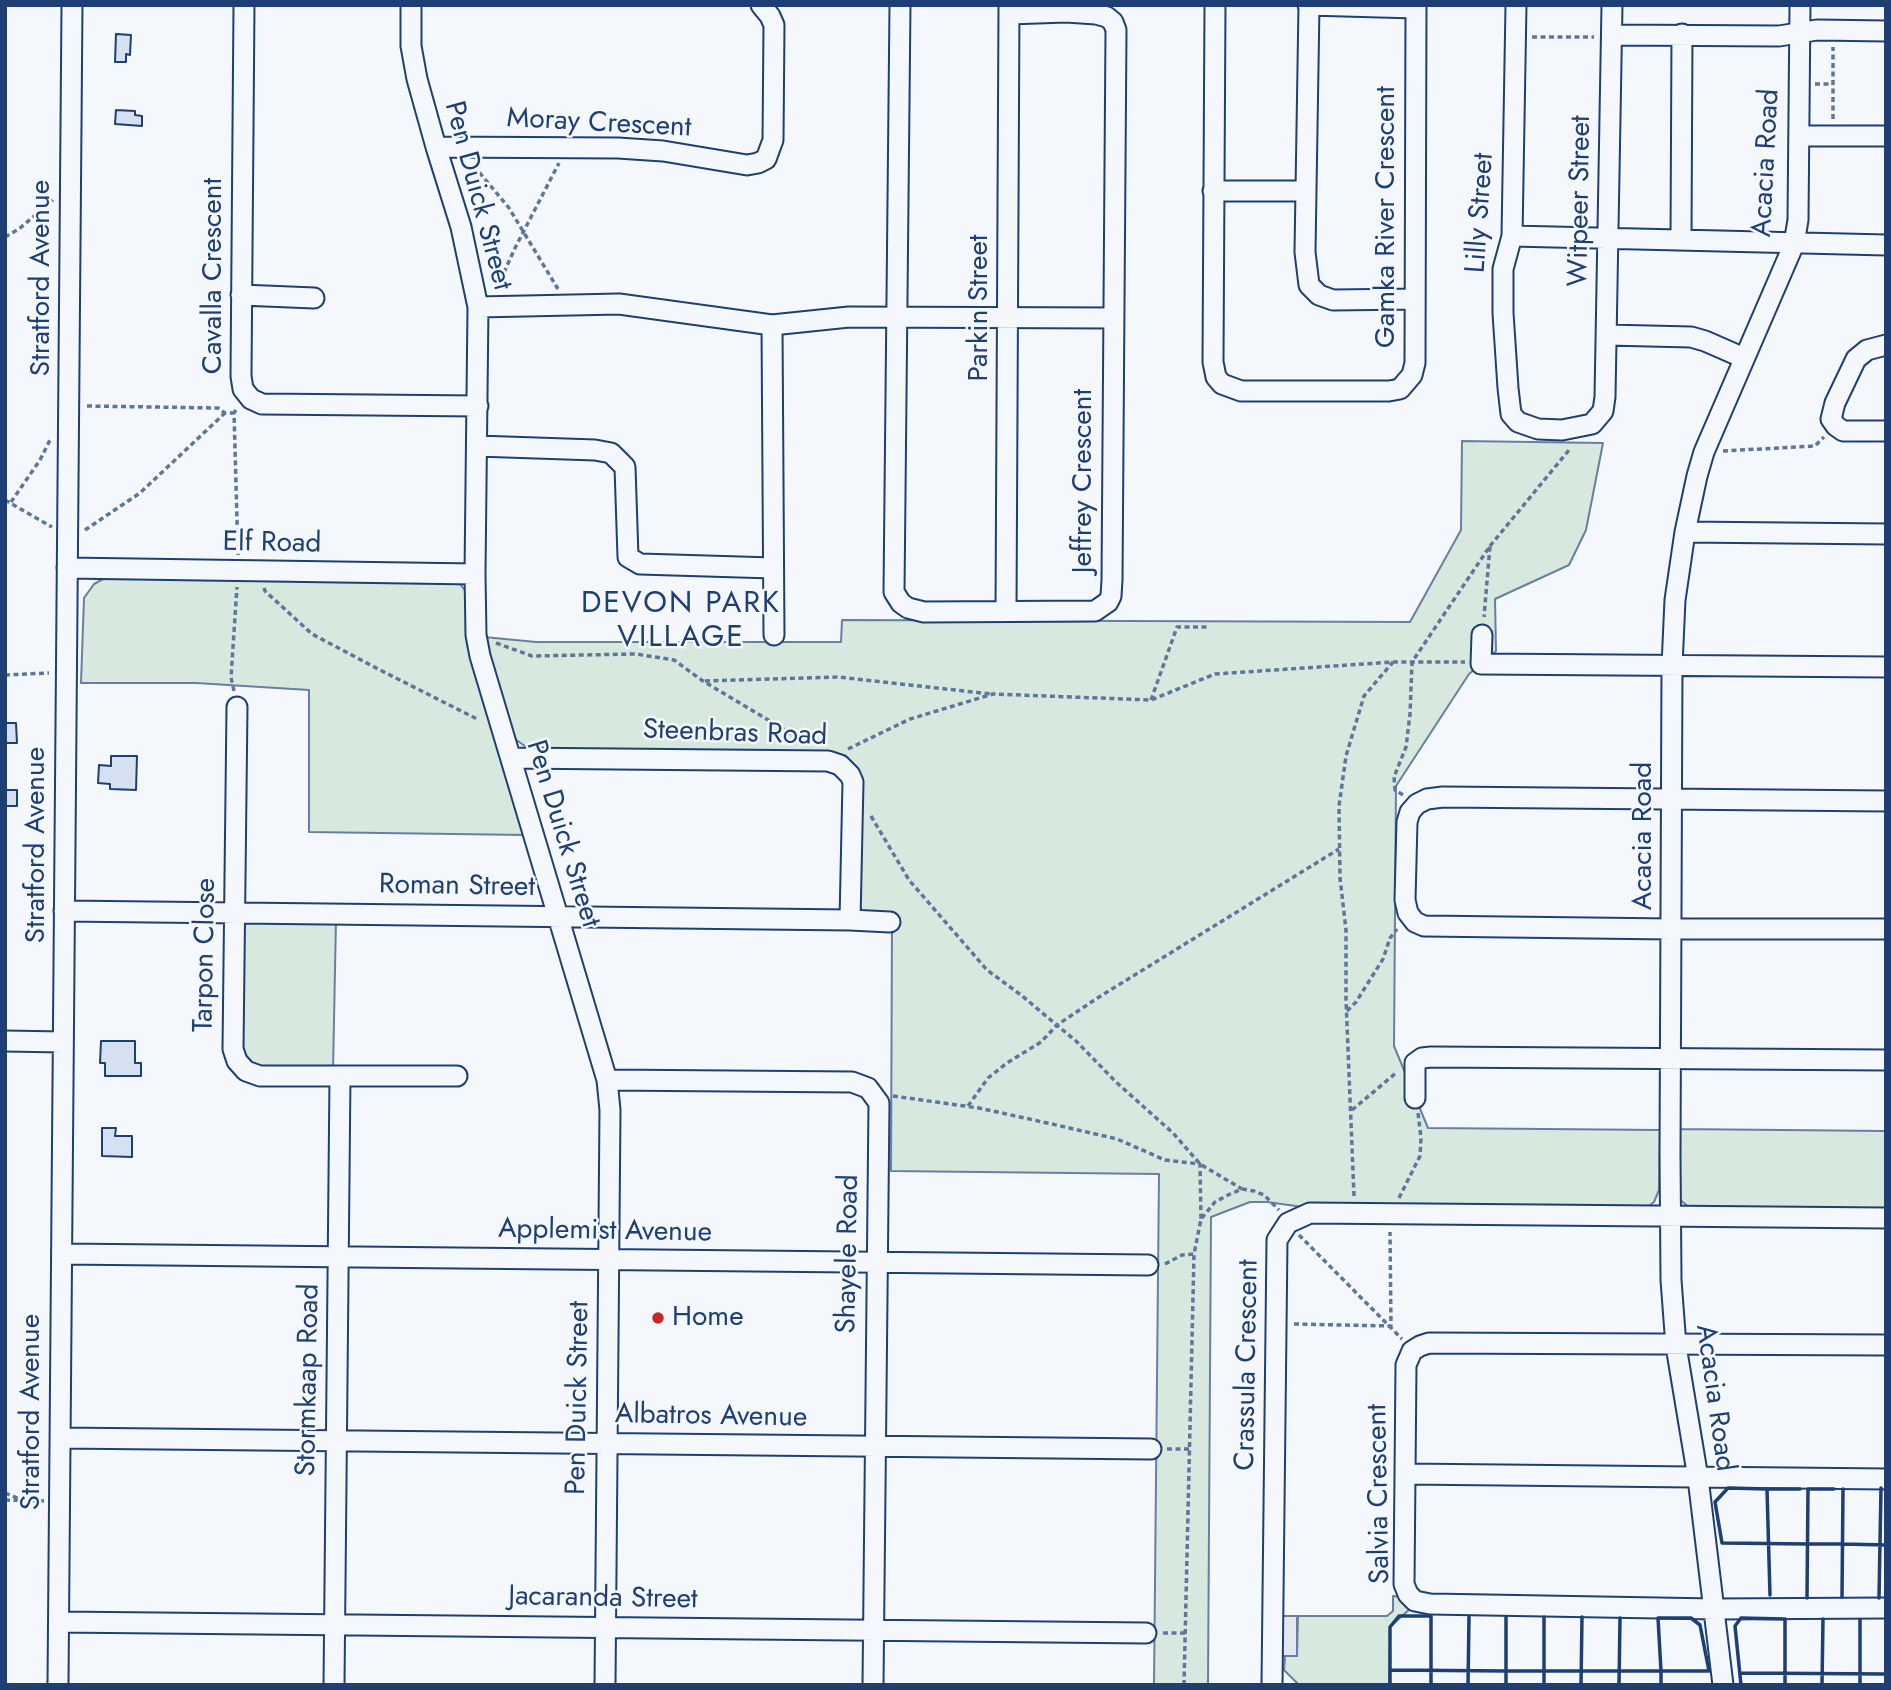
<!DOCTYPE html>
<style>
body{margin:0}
#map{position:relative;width:1891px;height:1690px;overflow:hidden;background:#f4f7fb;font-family:Jost,sans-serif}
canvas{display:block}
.frame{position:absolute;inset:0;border:7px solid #1d3f73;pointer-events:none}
</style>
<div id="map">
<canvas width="1891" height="1690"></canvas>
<div class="frame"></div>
</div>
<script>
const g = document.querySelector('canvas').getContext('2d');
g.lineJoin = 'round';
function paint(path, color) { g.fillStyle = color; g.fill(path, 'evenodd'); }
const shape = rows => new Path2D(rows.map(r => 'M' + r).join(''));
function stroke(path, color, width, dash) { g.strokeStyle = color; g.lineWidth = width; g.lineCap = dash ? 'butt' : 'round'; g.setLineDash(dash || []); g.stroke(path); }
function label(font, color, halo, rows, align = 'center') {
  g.font = font + ' Jost,sans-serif'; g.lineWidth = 5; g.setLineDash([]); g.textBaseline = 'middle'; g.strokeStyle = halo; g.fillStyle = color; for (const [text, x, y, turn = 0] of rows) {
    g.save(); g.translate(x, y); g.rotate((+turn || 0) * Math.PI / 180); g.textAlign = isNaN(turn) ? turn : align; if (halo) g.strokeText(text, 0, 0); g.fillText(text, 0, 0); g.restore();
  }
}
const green = shape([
 [1462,441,1603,443,1586,530,1569,565,1495,599,1496,651,1469,674,1396,786,1394,1046,1428,1128,1660,1130,1659,1190,1654,1202,1649,1206,1303,1207,1267,1202,1250,1202,1211,1217,1208,1685,1154,1685,1159,1174,891,1171,892,920,864,913,857,902,854,771,532,751,512,737,484,637,536,642,841,642,842,620,1410,622,1461,530,1462,441],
 [105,578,448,580,460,584,467,593,471,653,475,673,526,835,309,832,309,690,196,683,81,683,84,598,94,584,105,578],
 [336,920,333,1071,255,1068,241,1054,244,924,249,921,336,920],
 [1677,1129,1886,1131,1886,1210,1690,1208,1679,1199,1677,1129],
 [1393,1596,1401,1597,1411,1608,1390,1627,1389,1685,1299,1685,1284,1670,1285,1656,1297,1656,1298,1616,1387,1616,1393,1611,1393,1596]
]);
const parking = shape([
 [1280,1616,1297,1616,1297,1656,1280,1656,1280,1616]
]);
const building = shape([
 [116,34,131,35,130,55,126,54,126,62,115,62,116,34],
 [116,110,135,111,135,115,142,116,142,126,115,124,116,110],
 [5,723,16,723,17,743,5,743,5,723],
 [111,756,137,756,136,790,110,789,110,784,98,783,99,765,111,766,111,756],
 [5,790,17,790,17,806,5,806,5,790],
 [101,1041,135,1041,135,1063,141,1063,141,1076,105,1076,105,1063,100,1063,101,1041],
 [102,1128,116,1128,115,1136,132,1136,132,1157,102,1156,102,1128]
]);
const path = shape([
 [1532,37,1594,37],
 [1815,84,1832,84],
 [1833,119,1833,47],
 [474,166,509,208,558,289],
 [5,237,19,229,53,200],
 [497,288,515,248,559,163],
 [87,406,218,408,225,413,234,413],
 [236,410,234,413,238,555],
 [1723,451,1815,446,1824,437],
 [5,500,52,527],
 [11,502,40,460,50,440],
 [85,530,140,493,225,413],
 [1490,546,1569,450],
 [264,588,265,591,312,634,380,670,479,720],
 [496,643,532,656,636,654,674,660,703,681,805,742],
 [5,675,49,673],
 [705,681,838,677,991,694],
 [234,691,231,677,237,587],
 [1151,700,1177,627,1209,627],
 [848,749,910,719,993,694,1151,700,1215,674,1393,662,1465,662],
 [1403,795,1395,790,1394,777,1406,747,1410,714,1412,662,1490,546,1484,617],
 [871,816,909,880,987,970,1021,995,1077,1042,1116,1082,1173,1133,1200,1164,1242,1189],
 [1347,1011,1356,1002,1383,959,1390,938,1397,929],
 [893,1096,979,1108,1052,1124,1117,1139,1165,1160,1200,1164,1201,1219],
 [968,1106,988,1078,1007,1063,1041,1042,1057,1025,1099,997,1339,849],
 [1352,1110,1396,1073],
 [1354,1196,1346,1000,1346,930,1340,878,1339,806,1346,756,1364,696,1393,662],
 [1399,1198,1420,1156,1421,1138,1418,1113],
 [1299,1235,1402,1339],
 [1165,1264,1182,1255,1194,1254,1201,1219,1215,1202,1228,1195,1242,1189,1254,1191,1264,1195,1279,1210],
 [1294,1324,1391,1326,1390,1232],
 [1167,1449,1189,1449],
 [5,1493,22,1500],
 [5,1500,44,1501],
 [1163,1633,1186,1633],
 [1184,1685,1194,1254]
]);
const minor = shape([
 [244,5,241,376,243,389,251,399,262,404,478,406],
 [411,5,411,46,417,79,436,147,461,227,478,307,475,574,476,635,480,656,607,1080,610,1110,605,1685],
 [900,5,894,592,901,603,908,608,924,612,1095,611,1108,602,1111,596,1112,580,1116,30,1113,22,1107,17,1096,14,1066,12,1066,5],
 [1215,5,1213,362,1216,377,1222,384,1241,391,1389,391,1400,389,1412,375,1415,363,1416,5],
 [1308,5,1416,8],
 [1309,5,1305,252,1309,285,1319,295,1333,300,1414,299],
 [1516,5,1512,236,1503,269,1503,313,1508,388,1511,414,1518,422,1538,429,1562,430,1592,424,1603,411,1605,397,1612,5],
 [1009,14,1066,12],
 [1612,35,1779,36,1817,30,1886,31],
 [1799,136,1886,136],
 [436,147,618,148,663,151,747,165,758,163,766,159,773,140,774,25,770,16,761,5],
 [1213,191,1306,191],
 [1512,236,1886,245],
 [1681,240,1682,34],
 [241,295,314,298],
 [478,307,619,304,772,325,849,317,1113,318],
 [772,325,774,635],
 [1607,335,1691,337,1705,341,1744,358],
 [1886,345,1867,350,1856,359,1835,403,1831,419,1836,426,1843,431,1886,431],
 [477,446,595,450,611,453,625,467,628,557,640,564,773,568],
 [1685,532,1886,534],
 [67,568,475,574],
 [1006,610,1009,5],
 [1482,635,1481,664,1886,667],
 [237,707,233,1049,237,1061,246,1071,260,1076,457,1076],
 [511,758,828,761,840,765,850,775,853,782,850,920],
 [1886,801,1443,797,1427,799,1417,804,1410,812,1407,822,1405,900,1408,913,1415,922,1424,926,1671,929,1886,929],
 [64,911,850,920,890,922],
 [5,1041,63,1042],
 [607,1080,852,1082,868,1088,879,1103,873,1685],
 [1415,1098,1415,1063,1422,1058,1431,1057,1886,1060],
 [62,1254,1148,1265],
 [1886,1345,1429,1343,1420,1346,1412,1351,1406,1365,1404,1584,1408,1594,1415,1601,1430,1604,1715,1609,1886,1608],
 [60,1438,1151,1449],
 [1405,1474,1886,1479],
 [59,1622,1146,1633],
 [58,1685,72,5],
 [334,1685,340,1076],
 [1272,1685,1277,1240,1288,1223,1310,1213,1886,1218],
 [1723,1685,1698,1478,1676,1346,1671,1280,1670,1154,1672,666,1675,600,1685,532,1697,476,1704,452,1794,244,1798,220,1800,5]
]);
const wall = shape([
 [1767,1489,1800,1489],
 [1770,1595,1767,1489,1728,1488,1715,1502,1722,1543,1807,1544,1843,1544,1886,1545],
 [1842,1597,1843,1489],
 [1807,1598,1808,1489,1834,1489],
 [1879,1598,1881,1488],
 [1390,1670,1506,1671,1709,1671,1700,1625,1691,1618,1658,1618,1661,1671,1661,1685],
 [1741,1673,1886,1674],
 [1390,1685,1390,1627,1399,1616,1431,1616,1431,1685],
 [1468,1685,1469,1617],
 [1506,1685,1506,1617],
 [1544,1685,1544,1617],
 [1581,1685,1582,1617],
 [1619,1685,1620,1618],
 [1741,1685,1735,1626,1741,1618,1785,1619,1785,1685],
 [1822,1685,1823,1619],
 [1860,1685,1860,1620]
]);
const markers = [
 [658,1318,7,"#c62828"]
];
const streetNames = [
 ["Moray Crescent",599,124,3],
 ["Acacia Road",1767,163,-87],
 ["Pen Duick Street",477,196,75],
 ["Witpeer Street",1581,201,-89],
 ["Lilly Street",1481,213,-86],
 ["Gamka River Crescent",1387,217,-90],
 ["Cavalla Crescent",214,276,-90],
 ["Stratford Avenue",42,278,-90],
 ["Parkin Street",980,308,-90],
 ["Jeffrey Crescent",1084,481,-90],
 ["Elf Road",272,544,1],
 ["Steenbras Road",735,734,2],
 ["Pen Duick Street",562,834,73],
 ["Acacia Road",1644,836,-90],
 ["Stratford Avenue",37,845,-90],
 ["Roman Street",457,887,1],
 ["Tarpon Close",206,955,-89],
 ["Applemist Avenue",605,1232,1],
 ["Shayele Road",849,1254,-89],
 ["Crassula Crescent",1248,1365,-89],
 ["Stormkaap Road",309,1380,-89],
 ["Pen Duick Street",579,1398,-89],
 ["Acacia Road",1714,1398,82],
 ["Stratford Avenue",32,1412,-90],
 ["Albatros Avenue",711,1417,1],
 ["Salvia Crescent",1380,1494,-91],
 ["Jacaranda Street",603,1599,1]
];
const poiNames = [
 ["Home",672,1318]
];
const neighbourhoodNames = [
 ["DEVON PARK",681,605],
 ["VILLAGE",681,639]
];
paint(green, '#d7e8df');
stroke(green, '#687fa3', 2);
paint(parking, '#e3e8f0');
stroke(parking, '#687fa3', 2);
paint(building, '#d5e0f0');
stroke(building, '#1d3f73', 2);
stroke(minor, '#1d3f73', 23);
stroke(path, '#5e769c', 3.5, [5, 3.5]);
stroke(minor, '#f4f7fb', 19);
stroke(wall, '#1d3f73', 3.5);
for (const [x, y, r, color] of markers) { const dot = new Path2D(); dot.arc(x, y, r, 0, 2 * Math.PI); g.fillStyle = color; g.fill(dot); stroke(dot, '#f4f7fb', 2.5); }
label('28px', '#1d3f73', '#f4f7fb', streetNames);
label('28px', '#1d3f73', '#f4f7fb', poiNames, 'left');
g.letterSpacing = '2px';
label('30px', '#1d3f73', '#f4f7fb', neighbourhoodNames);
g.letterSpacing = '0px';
</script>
